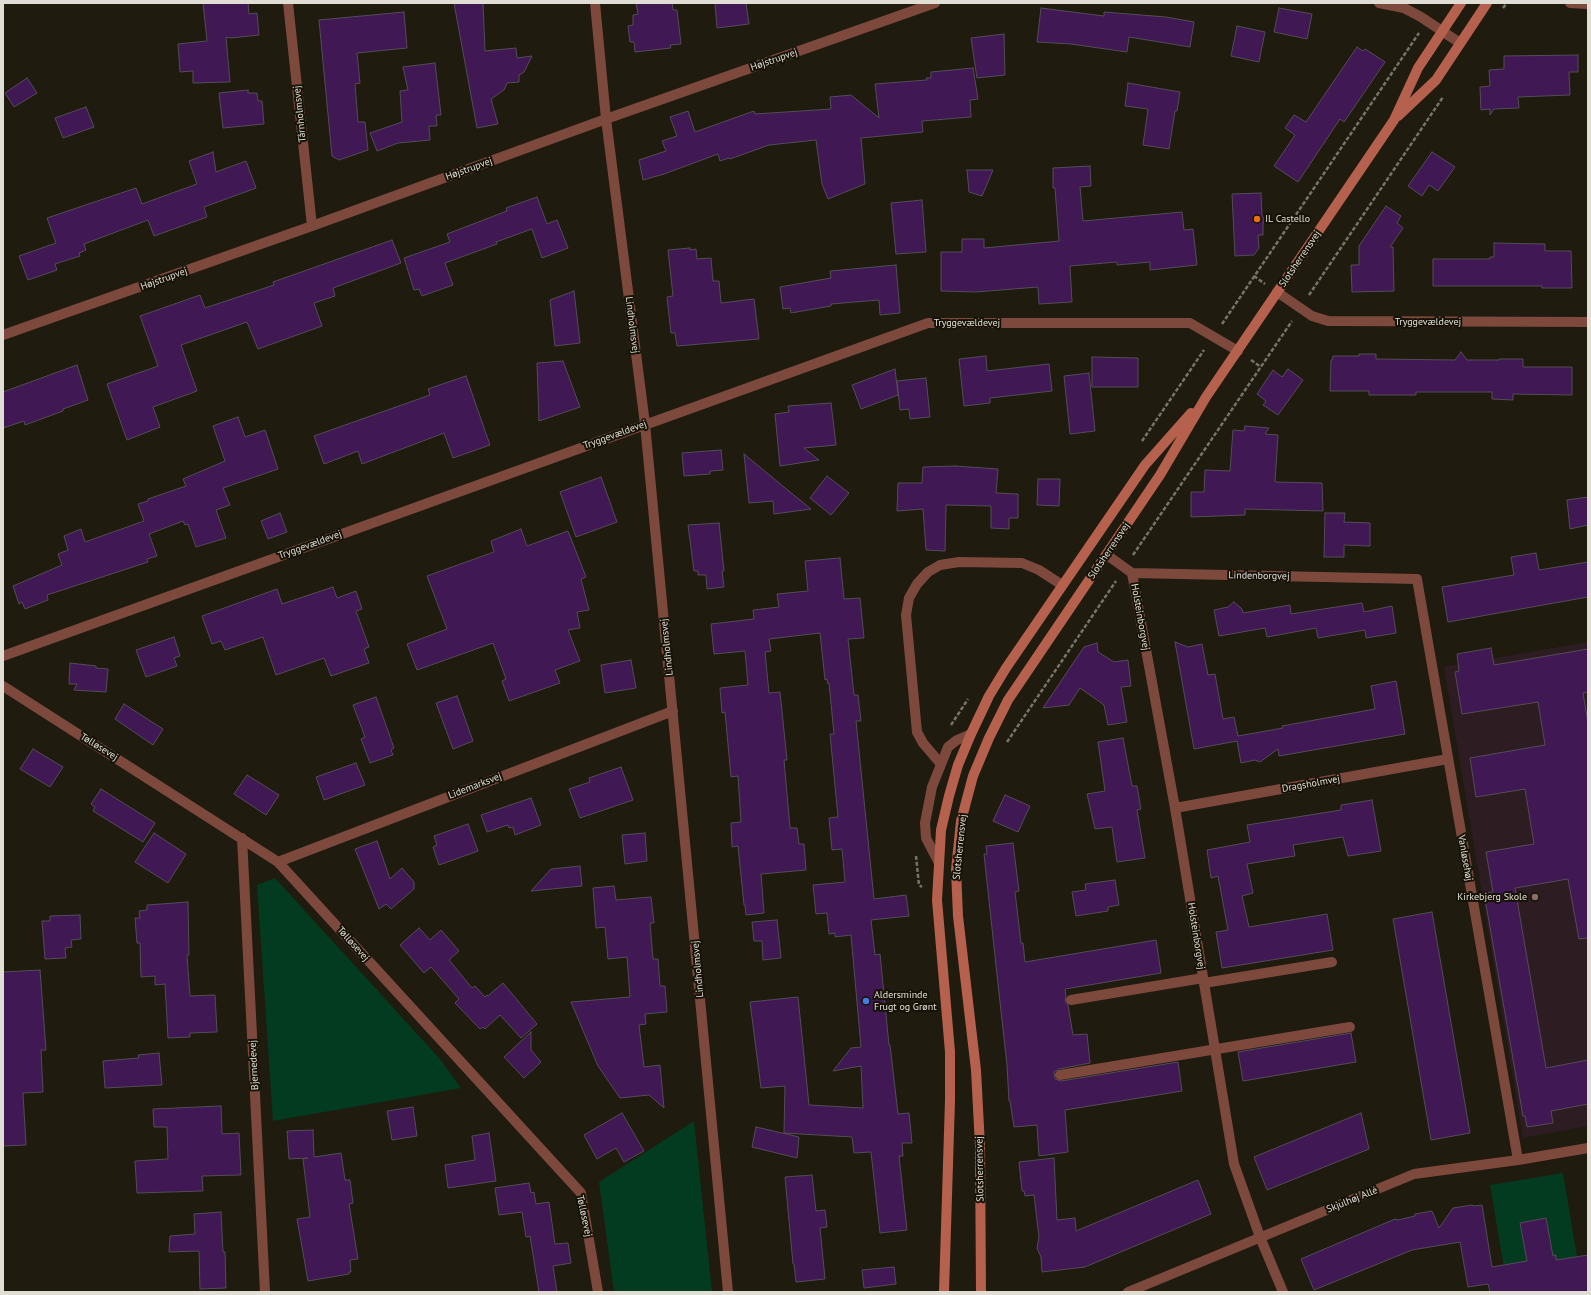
<!DOCTYPE html>
<meta charset="utf-8">
<style>
body{margin:0}
#map{position:relative;width:1591px;height:1295px;overflow:hidden;background:#1f1b0f;font-family:"PT Sans",sans-serif}
canvas{display:block}
.frame{position:absolute;inset:0;border:4px solid #e0ddd5;pointer-events:none}
</style>
<div id="map">
<canvas width="1591" height="1295"></canvas>
<div class="frame"></div>
</div>
<script>
const g = document.querySelector('canvas').getContext('2d');
g.lineJoin = 'round';
function paint(path, color) { g.fillStyle = color; g.fill(path, 'evenodd'); }
const shape = rows => new Path2D(rows.map(r => 'M' + r).join(''));
function stroke(path, color, width, dash) { g.strokeStyle = color; g.lineWidth = width; g.lineCap = dash ? 'butt' : 'round'; g.setLineDash(dash || []); g.stroke(path); }
function label(font, color, halo, rows, align = 'center') {
  g.font = font + ' "PT Sans",sans-serif'; g.lineWidth = 4; g.setLineDash([]); g.textBaseline = 'middle'; g.strokeStyle = halo; g.fillStyle = color; for (const [text, x, y, turn = 0] of rows) {
    g.save(); g.translate(x, y); g.rotate((+turn || 0) * Math.PI / 180); g.textAlign = isNaN(turn) ? turn : align; if (halo) g.strokeText(text, 0, 0); g.fillText(text, 0, 0); g.restore();
  }
}
const education = shape([
 [1588,642,1588,1126,1523,1138,1444,667]
]);
const green = shape([
 [275,878,440,1059,461,1088,273,1121,257,885],
 [694,1121,712,1292,614,1292,599,1182],
 [1563,1173,1583,1292,1508,1292,1490,1185]
]);
const building = shape([
 [203,3,248,3,249,14,257,13,259,35,231,38,226,37,230,82,193,83,193,71,180,72,178,44,207,41,203,3],
 [454,3,483,3,485,51,516,48,517,58,532,56,524,72,519,75,519,82,507,83,504,90,491,99,498,124,477,128,454,3],
 [636,3,672,3,673,10,677,10,681,44,670,45,671,48,635,52,634,42,630,42,628,26,633,25,633,15,638,14,636,3],
 [715,3,746,3,749,24,717,28,715,3],
 [1041,8,1104,16,1104,12,1166,17,1194,22,1190,47,1129,37,1127,52,1071,44,1037,42,1041,8],
 [1279,8,1312,14,1307,39,1274,32,1279,8],
 [404,12,407,48,357,53,360,83,355,84,358,122,365,122,368,150,339,160,332,156,319,20,404,12],
 [1237,26,1265,32,1259,62,1231,56,1237,26],
 [1004,34,1005,75,977,78,971,38,1004,34],
 [1357,47,1363,51,1365,49,1385,62,1344,122,1340,119,1298,182,1274,166,1295,135,1285,128,1294,115,1306,122,1357,47],
 [1578,55,1578,72,1569,72,1570,95,1518,97,1519,108,1494,109,1490,115,1490,109,1481,110,1480,87,1490,86,1489,70,1504,69,1504,56,1578,55],
 [435,63,441,115,436,115,437,126,429,126,430,140,398,143,377,151,370,133,402,122,400,91,408,90,403,67,435,63],
 [973,68,978,99,970,100,971,117,922,121,923,132,861,138,865,184,828,199,822,184,816,140,769,145,730,159,729,158,720,161,718,154,664,174,643,180,639,160,666,151,662,141,677,136,670,117,688,111,695,132,754,111,755,114,831,109,830,97,851,95,879,118,875,84,927,80,926,78,931,78,931,72,973,68],
 [27,78,37,93,14,107,5,93,27,78],
 [1128,83,1180,92,1177,111,1175,111,1169,149,1143,145,1148,109,1125,106,1128,83],
 [248,90,248,93,257,93,258,101,262,101,264,124,223,128,219,93,248,90],
 [86,107,94,127,63,138,55,118,86,107],
 [213,152,216,172,246,161,256,188,204,207,207,217,154,236,148,220,84,244,86,250,79,253,80,256,55,264,57,270,28,280,19,256,56,243,47,218,136,188,142,204,197,184,189,161,213,152],
 [1432,152,1455,167,1438,191,1429,185,1422,196,1408,186,1432,152],
 [1090,166,1091,186,1080,187,1083,221,1182,212,1184,230,1193,229,1197,265,1150,270,1150,262,1117,265,1117,262,1070,266,1072,302,1039,304,1038,287,976,292,941,291,941,252,962,252,962,239,984,239,984,248,1059,241,1055,188,1053,188,1053,168,1090,166],
 [967,170,993,170,982,196,969,192,967,170],
 [1261,193,1262,215,1264,220,1263,224,1263,235,1258,235,1259,248,1254,255,1235,256,1232,194,1261,193],
 [537,197,547,224,557,220,568,248,542,258,532,229,496,242,497,244,445,263,453,285,422,296,419,289,414,290,404,258,450,242,447,234,507,211,506,208,537,197],
 [922,200,926,252,896,254,891,203,922,200],
 [1386,206,1401,216,1397,223,1403,228,1390,247,1393,247,1394,291,1352,292,1351,265,1359,265,1359,246,1386,206],
 [392,240,401,263,333,288,335,296,314,303,322,326,258,349,247,322,181,345,197,391,153,407,160,427,127,440,107,384,158,366,140,316,200,295,205,308,274,285,273,282,392,240],
 [1494,243,1545,244,1545,251,1571,251,1572,288,1542,288,1542,286,1433,286,1433,259,1490,259,1490,257,1494,257,1494,243],
 [690,248,690,250,696,249,697,259,711,258,713,281,719,281,721,303,754,299,759,339,677,346,675,333,671,333,667,297,673,296,668,250,690,248],
 [896,265,900,313,880,315,879,300,831,304,831,306,791,313,790,308,783,309,780,287,831,278,830,271,896,265],
 [574,291,580,343,555,346,550,300,574,291],
 [1461,352,1467,360,1499,360,1499,359,1523,359,1523,367,1572,367,1572,395,1513,394,1513,400,1492,399,1492,392,1416,392,1416,395,1369,395,1369,391,1330,391,1331,360,1332,360,1333,356,1359,356,1359,354,1376,354,1376,359,1455,360,1461,352],
 [986,356,987,371,1049,364,1052,391,990,398,990,403,964,406,959,359,986,356],
 [1092,357,1138,358,1138,387,1092,387,1092,357],
 [563,361,580,407,539,421,537,363,563,361],
 [77,365,88,400,63,409,63,411,25,425,24,421,3,428,3,392,77,365],
 [895,369,898,395,861,409,852,385,895,369],
 [1288,369,1303,380,1278,415,1263,405,1266,401,1257,394,1273,370,1282,377,1288,369],
 [1089,373,1095,431,1070,434,1064,376,1089,373],
 [466,376,490,445,453,458,444,433,362,464,358,451,324,464,314,436,430,395,428,389,466,376],
 [926,378,930,417,910,419,909,409,900,410,897,381,926,378],
 [831,403,836,445,804,448,819,460,780,466,775,414,789,412,788,406,831,403],
 [238,417,245,437,265,430,278,469,223,488,230,505,216,510,226,538,196,547,188,524,185,525,183,521,149,534,157,556,147,559,148,562,47,595,48,600,25,609,22,602,19,604,13,586,62,565,58,554,68,550,64,536,81,529,85,542,144,521,138,504,148,501,148,499,186,486,183,479,225,461,213,426,238,417],
 [1245,426,1269,428,1265,434,1278,435,1275,482,1322,483,1323,511,1245,509,1245,515,1191,517,1191,492,1204,492,1205,470,1230,471,1233,430,1244,431,1245,426],
 [721,450,723,470,710,471,710,474,684,476,682,453,721,450],
 [744,454,790,492,811,509,774,514,773,501,749,503,744,454],
 [955,466,998,469,996,493,1018,494,1018,518,1009,518,1009,529,991,528,991,506,946,505,945,551,926,550,923,509,897,511,898,483,922,483,923,467,955,466],
 [827,476,849,493,831,515,810,498,827,476],
 [601,477,617,522,576,537,560,492,601,477],
 [1038,479,1060,479,1059,506,1037,505,1038,479],
 [1588,497,1588,525,1570,529,1567,500,1588,497],
 [280,513,287,532,268,539,261,521,280,513],
 [1325,513,1345,513,1344,522,1370,523,1370,546,1344,545,1344,557,1324,557,1325,513],
 [719,523,724,571,722,571,724,587,707,589,706,575,698,575,698,571,694,571,688,525,719,523],
 [521,529,527,546,568,531,586,577,581,579,589,610,577,612,580,628,568,630,580,661,555,670,560,683,509,701,502,681,506,679,493,643,417,670,407,644,447,629,427,576,494,552,491,541,521,529],
 [1536,553,1539,570,1588,562,1588,597,1448,622,1442,587,1514,575,1511,557,1536,553],
 [840,558,844,599,860,598,864,638,848,639,854,695,858,695,861,721,856,721,874,899,906,895,909,916,871,920,875,955,880,954,889,1045,890,1045,898,1114,909,1113,912,1143,902,1143,903,1156,899,1156,907,1230,880,1233,871,1152,854,1153,852,1137,784,1133,785,1086,761,1088,750,1002,798,997,809,1105,863,1108,861,1066,833,1071,851,1048,861,1047,851,935,835,937,835,933,829,934,827,913,816,914,813,885,845,882,842,849,832,850,829,818,838,817,830,734,834,734,829,683,828,684,827,679,825,680,820,633,769,639,771,651,765,652,769,693,780,692,787,760,784,760,790,828,797,828,799,844,804,844,806,870,761,874,764,913,746,915,745,905,744,905,738,846,732,847,731,823,741,822,738,776,731,777,725,712,722,713,720,688,748,685,745,651,714,654,711,624,754,619,753,610,779,607,777,594,808,591,805,561,840,558],
 [333,587,337,598,356,591,362,609,356,611,369,647,364,649,369,663,331,676,324,658,276,675,263,637,225,650,221,641,212,644,202,616,277,589,282,604,333,587],
 [1234,602,1242,609,1243,613,1290,605,1291,614,1362,603,1364,612,1392,606,1396,633,1366,638,1365,630,1318,638,1316,628,1267,637,1265,628,1219,636,1214,610,1228,607,1234,602],
 [174,637,180,656,174,658,177,666,146,677,136,650,174,637],
 [1175,642,1188,647,1202,644,1208,675,1215,674,1223,719,1234,717,1238,736,1283,728,1282,726,1375,709,1371,686,1396,681,1405,734,1279,756,1278,749,1260,762,1255,760,1241,763,1237,741,1194,749,1175,642],
 [1097,643,1098,652,1114,662,1128,660,1131,686,1121,687,1127,722,1108,725,1104,705,1080,688,1069,705,1043,708,1084,647,1097,643],
 [1491,648,1494,665,1588,649,1588,692,1583,693,1588,723,1588,938,1579,939,1568,879,1515,888,1546,1068,1588,1060,1588,1104,1551,1111,1553,1123,1527,1127,1525,1116,1523,1116,1484,893,1493,892,1486,852,1534,844,1525,789,1476,797,1470,758,1545,745,1538,702,1462,714,1455,672,1459,671,1457,654,1491,648],
 [631,660,636,688,605,693,601,665,631,660],
 [70,663,96,666,96,668,108,669,106,692,74,690,77,684,69,684,70,663],
 [457,696,473,741,453,749,436,703,457,696],
 [376,697,394,748,391,750,393,755,370,763,361,739,365,737,353,705,376,697],
 [124,704,163,729,153,745,115,719,124,704],
 [1123,738,1132,786,1137,786,1141,809,1137,810,1145,858,1117,862,1112,827,1095,829,1087,794,1105,791,1098,742,1123,738],
 [33,749,63,767,50,787,20,769,33,749],
 [356,763,365,785,324,800,316,777,356,763],
 [621,767,633,800,580,818,569,789,590,782,589,778,621,767],
 [247,775,279,795,266,815,234,794,247,775],
 [101,789,155,823,143,842,93,811,95,807,91,804,101,789],
 [1005,795,1030,806,1018,832,993,821,1005,795],
 [531,798,541,825,515,835,513,827,509,828,508,825,487,832,481,815,531,798],
 [1372,800,1381,851,1348,856,1343,837,1293,845,1295,856,1247,864,1253,893,1242,896,1249,927,1327,914,1333,950,1222,968,1216,932,1228,930,1218,876,1211,878,1207,850,1250,842,1247,825,1341,810,1341,805,1372,800],
 [468,824,478,851,439,865,433,847,437,845,434,836,468,824],
 [154,833,186,854,168,883,135,862,154,833],
 [645,833,647,861,625,864,622,835,645,833],
 [377,841,390,879,402,868,414,882,414,889,391,909,386,904,379,909,355,849,377,841],
 [1013,843,1019,891,1015,892,1021,943,1023,943,1025,962,1156,940,1161,973,1065,989,1066,996,1065,1001,1068,1005,1073,1035,1087,1034,1090,1063,1059,1069,1054,1072,1055,1079,1061,1081,1178,1062,1182,1091,1065,1110,1068,1152,1039,1156,1037,1125,1014,1127,1010,1101,1009,1101,1007,1065,998,984,984,854,987,854,986,846,1013,843],
 [580,866,582,886,531,891,551,869,580,866],
 [1115,880,1119,905,1108,907,1108,911,1076,916,1072,892,1086,890,1085,884,1115,880],
 [614,886,616,900,651,897,654,923,650,923,653,959,658,959,660,986,665,986,667,1012,645,1014,646,1024,639,1025,644,1067,660,1065,664,1108,649,1095,620,1098,598,1066,571,1002,630,997,627,957,608,959,605,927,596,928,593,888,614,886],
 [188,902,189,955,187,955,190,996,215,995,217,1032,190,1033,190,1037,168,1038,165,984,155,985,155,976,141,977,140,943,137,943,135,918,140,918,139,911,147,910,147,905,188,902],
 [1432,912,1470,1133,1431,1140,1393,919,1432,912],
 [80,915,81,939,71,940,72,947,65,948,66,958,45,959,42,921,50,921,50,916,80,915],
 [777,920,781,958,763,960,762,941,754,941,752,922,777,920],
 [419,928,430,940,441,930,459,951,449,960,472,988,475,986,485,997,487,995,488,996,503,983,537,1024,521,1038,500,1015,485,1029,483,1027,480,1029,455,1003,459,999,431,967,424,973,400,945,419,928],
 [40,970,46,1050,41,1050,43,1092,23,1093,26,1145,3,1146,3,972,40,970],
 [531,1032,531,1050,541,1062,524,1078,504,1057,531,1032],
 [1351,1033,1356,1062,1243,1081,1238,1052,1351,1033],
 [159,1053,162,1085,105,1088,103,1061,139,1058,138,1055,159,1053],
 [221,1106,222,1134,239,1133,241,1175,202,1176,203,1191,137,1193,135,1161,168,1159,167,1127,154,1127,153,1109,221,1106],
 [413,1107,417,1136,392,1140,387,1111,413,1107],
 [622,1113,644,1151,624,1162,616,1148,597,1159,584,1135,622,1113],
 [1361,1113,1369,1149,1267,1190,1254,1157,1361,1113],
 [756,1127,799,1137,797,1158,752,1147,756,1127],
 [313,1130,314,1157,341,1153,345,1180,350,1180,353,1203,349,1204,358,1259,350,1260,351,1272,349,1272,349,1274,308,1281,297,1219,310,1217,303,1159,308,1158,289,1159,287,1131,313,1130],
 [489,1133,496,1181,448,1188,445,1165,475,1160,472,1136,489,1133],
 [1054,1158,1057,1220,1075,1218,1076,1231,1198,1180,1211,1214,1085,1267,1042,1272,1041,1257,1037,1248,1039,1237,1034,1195,1025,1196,1024,1191,1022,1191,1019,1162,1054,1158],
 [812,1175,816,1211,825,1210,827,1227,820,1228,825,1279,796,1282,794,1264,793,1264,785,1177,812,1175],
 [529,1183,531,1193,534,1192,536,1204,549,1202,555,1244,568,1243,571,1263,553,1266,557,1292,539,1292,530,1236,526,1237,522,1212,499,1215,495,1188,529,1183],
 [1472,1205,1473,1206,1482,1205,1492,1267,1527,1261,1520,1223,1546,1218,1553,1256,1556,1255,1556,1260,1588,1255,1588,1292,1490,1292,1488,1284,1468,1287,1460,1242,1412,1250,1314,1290,1301,1259,1395,1219,1398,1220,1415,1216,1415,1214,1432,1211,1439,1228,1453,1208,1472,1205],
 [221,1212,223,1252,225,1252,226,1288,200,1289,199,1251,169,1252,170,1236,195,1234,194,1214,221,1212],
 [894,1267,896,1284,864,1288,862,1270,894,1267]
]);
const path = shape([
 [1503,8,1507,3],
 [1254,276,1265,284],
 [1309,295,1443,97],
 [1222,324,1419,33],
 [1251,360,1261,367],
 [1142,441,1204,350],
 [1133,555,1292,321],
 [951,725,968,699],
 [1007,742,1116,581],
 [916,856,919,885,922,887]
]);
const lane = shape([
 [939,863,926,838,925,823,932,787,948,747,957,740,971,734],
 [1204,983,1332,962],
 [1071,1000,1203,978],
 [1060,1075,1350,1027]
]);
const street = shape([
 [288,3,312,226],
 [595,3,606,119,645,424,728,1292],
 [1379,3,1404,8,1421,17,1460,43],
 [1570,3,1588,4],
 [1277,292,1312,316,1328,321,1588,322],
 [3,335,312,226,606,119,935,3],
 [1107,555,1132,573,1417,579,1518,1160],
 [1132,573,1175,808,1234,1164,1260,1237,1283,1292],
 [3,656,928,323,1190,323,1238,351],
 [3,686,278,862,581,1193,598,1292],
 [940,763,923,743,917,732,906,615,909,598,917,584,928,572,940,565,959,562,1022,563,1039,570,1062,585],
 [1175,808,1448,759],
 [242,838,265,1292],
 [278,862,673,711],
 [1128,1292,1414,1174,1518,1160,1588,1148]
]);
const secondary = shape([
 [1398,116,1436,80,1487,3],
 [944,1292,950,1100,950,1052,937,900,941,830,949,796,958,765,971,734,989,696,1006,668,1145,465,1191,413],
 [981,1292,980,1146,976,1070,958,916,956,870,961,821,973,776,989,738,1008,700,1160,475,1206,397,1394,120,1418,68,1461,3]
]);
const markers = [
 [1257,219,4,"#e8710a"],
 [1535,897,4,"#8d6e63"],
 [866,1001,4,"#3f7fe0"]
];
const streetNames = [
 ["Højstrupvej",774,60,-19],
 ["Tårnholmsvej",300,114,-96],
 ["Højstrupvej",469,169,-20],
 ["Slotsherrensvej",1300,259,-56],
 ["Højstrupvej",164,279,-20],
 ["Tryggevældevej",1428,322],
 ["Tryggevældevej",967,323],
 ["Lindholmsvej",632,325,83],
 ["Tryggevældevej",615,435,-20],
 ["Tryggevældevej",310,545,-20],
 ["Slotsherrensvej",1109,551,-56],
 ["Lindenborgvej",1259,576,1],
 ["Holsteinborgvej",1140,617,80],
 ["Lindholmsvej",667,647,-96],
 ["Tølløsevej",99,747,32],
 ["Dragsholmvej",1311,784,-10],
 ["Lidemarksvej",475,786,-21],
 ["Slotsherrensvej",960,847,-84],
 ["Vanløsehøj",1465,858,80],
 ["Holsteinborgvej",1196,936,81],
 ["Tølløsevej",353,944,48],
 ["Lindholmsvej",698,969,-95],
 ["Bjernedevej",254,1065,-93],
 ["Slotsherrensvej",980,1169,-91],
 ["Skjulhøj Allé",1352,1200,-22],
 ["Tølløsevej",584,1216,78]
];
const poiNames = [
 ["IL Castello",1265,219],
 ["Kirkebjerg Skole",1527,897,"right"],
 ["Aldersminde",874,995],
 ["Frugt og Grønt",874,1007]
];
paint(education, '#2e1c23');
paint(green, '#033b20');
paint(building, '#401853');
stroke(building, '#544c58', 1);
stroke(path, '#777469', 2.5, [4, 2]);
stroke(lane, '#7d493d', 10);
stroke(street, '#7d493d', 10);
stroke(secondary, '#b5614e', 10);
for (const [x, y, r, color] of markers) { const dot = new Path2D(); dot.arc(x, y, r, 0, 2 * Math.PI); g.fillStyle = color; g.fill(dot); stroke(dot, '#161207', 1.5); }
label('10px', '#e0ddd5', '#161207', streetNames);
label('10px', '#e0ddd5', '#161207', poiNames, 'left');
</script>
